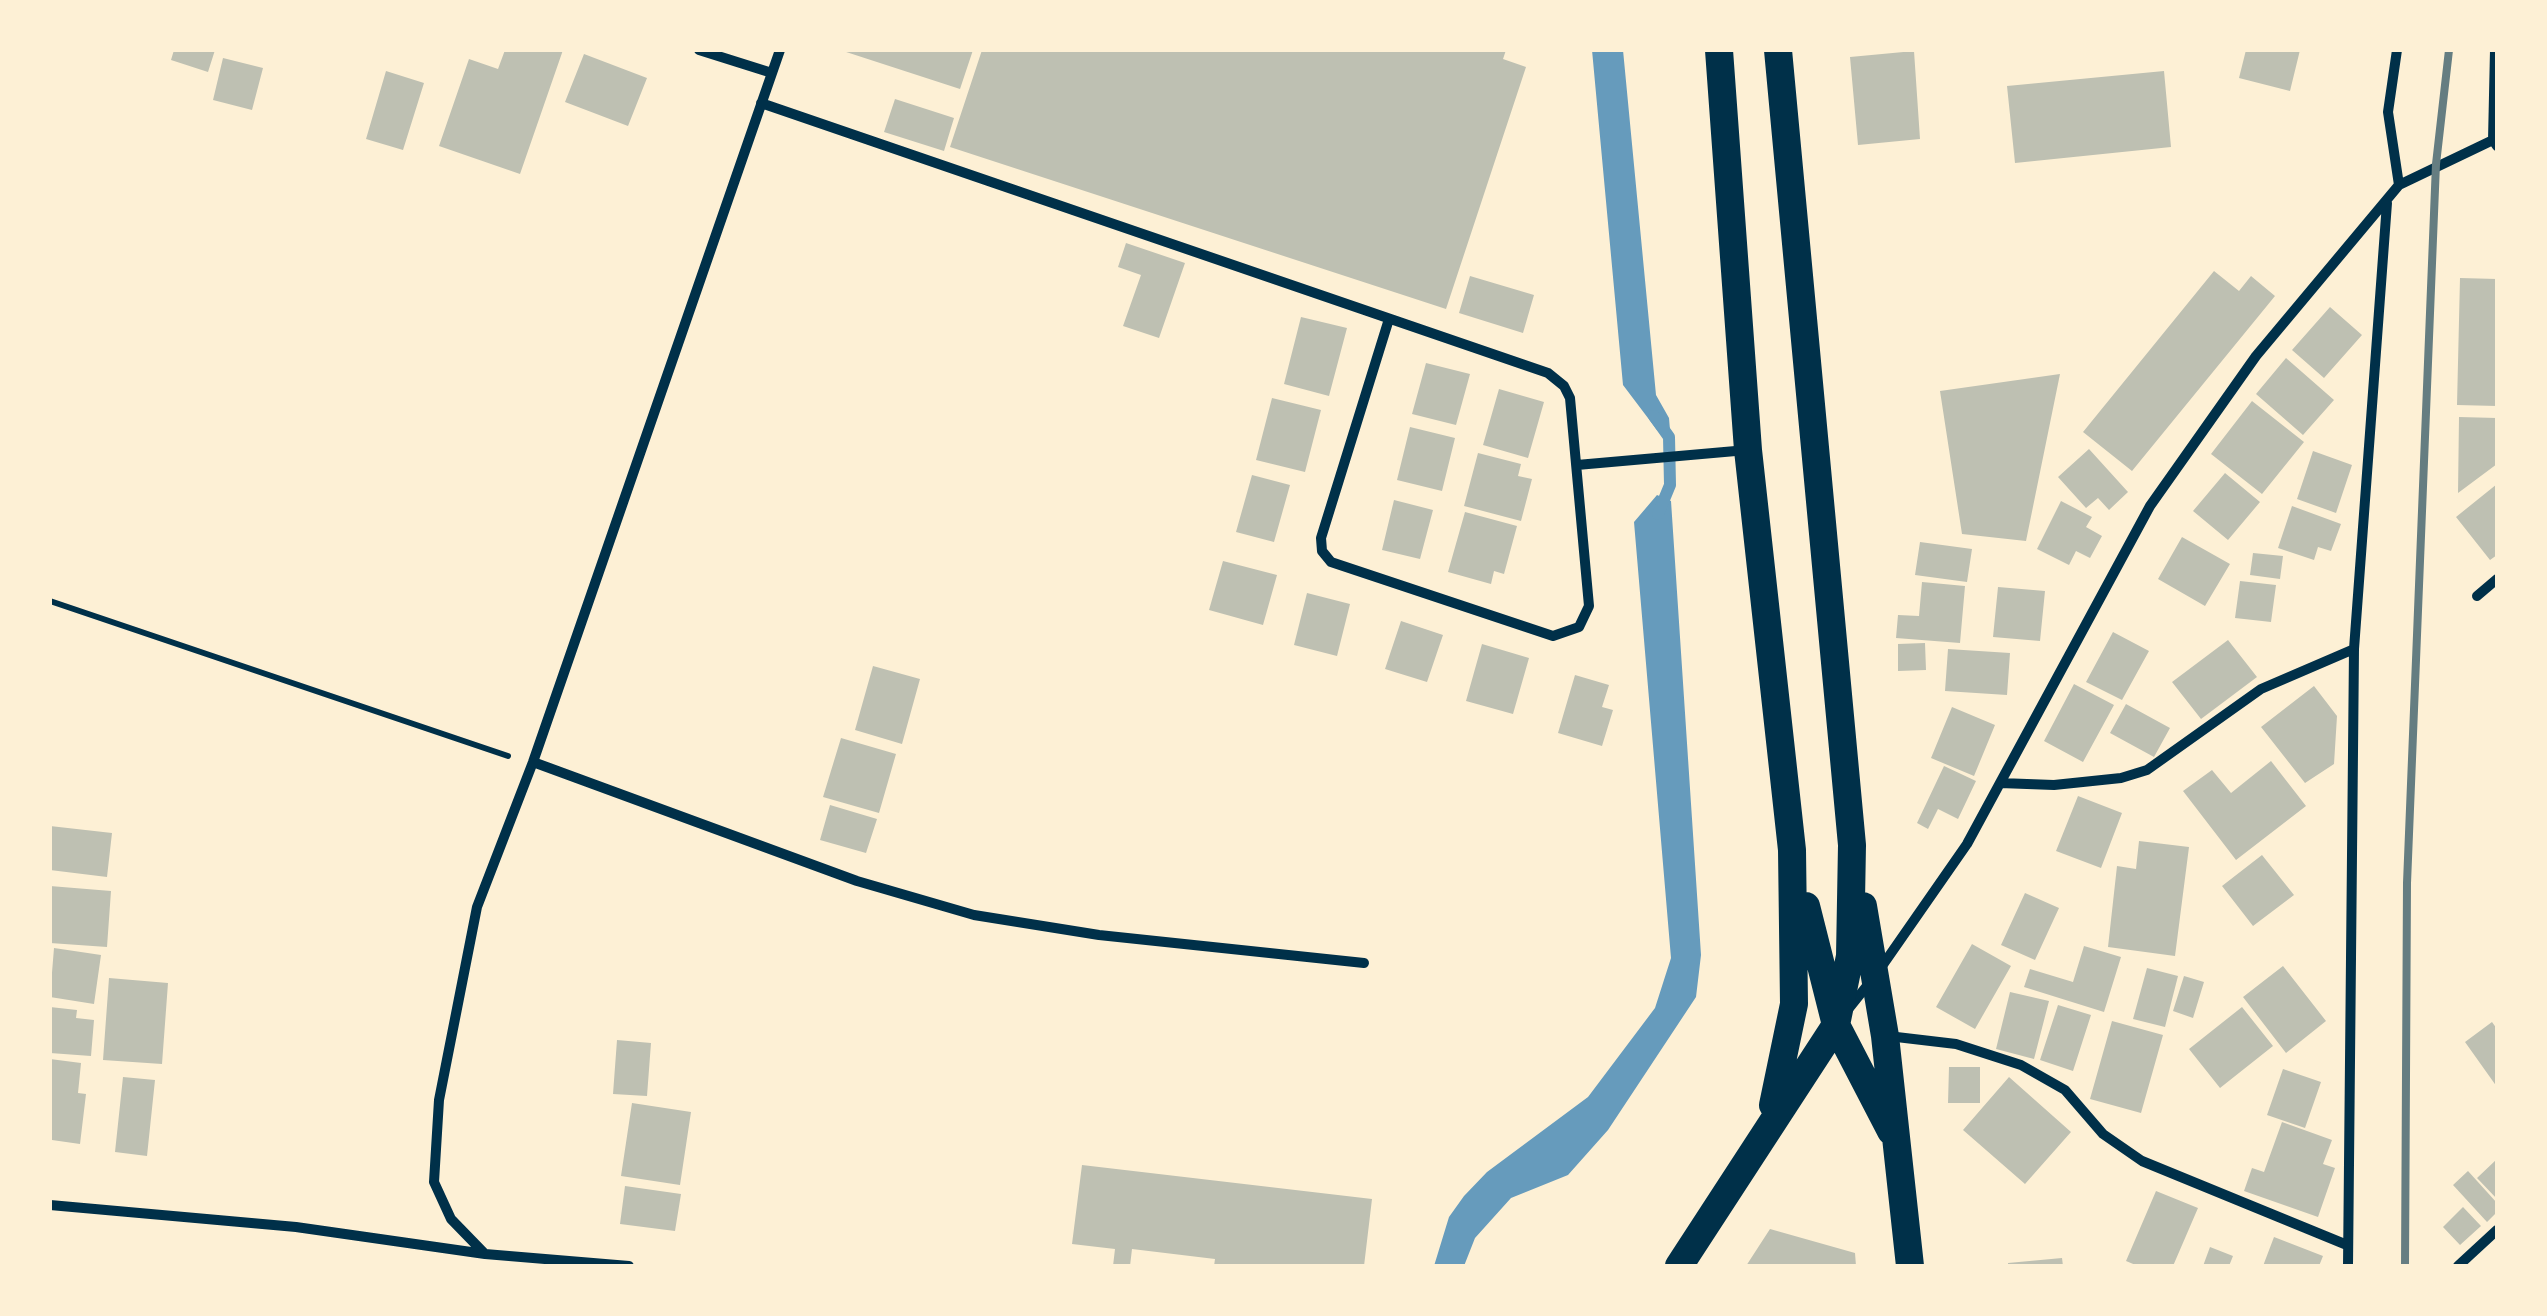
<!DOCTYPE html>
<style>
body{margin:0}
#map{position:relative;width:2547px;height:1316px;overflow:hidden;background:#fdf0d5;font-family:Karla,sans-serif}
canvas{display:block}
.frame{position:absolute;inset:0;border:52px solid #fdf0d5;pointer-events:none}
</style>
<div id="map">
<canvas width="2547" height="1316"></canvas>
<div class="frame"></div>
</div>
<script>
const g = document.querySelector('canvas').getContext('2d');
g.lineJoin = 'round';
function paint(path, color) { g.fillStyle = color; g.fill(path, 'evenodd'); }
const shape = rows => new Path2D(rows.map(r => 'M' + r).join(''));
function stroke(path, color, width, dash) { g.strokeStyle = color; g.lineWidth = width; g.lineCap = dash ? 'butt' : 'round'; g.setLineDash(dash || []); g.stroke(path); }
const water = shape([
 [1592,50,1623,50,1656,395,1669,418,1670,430,1657,430,1623,385],
 [1657,495,1671,501,1701,955,1696,997,1608,1130,1568,1175,1511,1198,1475,1238,1464,1266,1434,1266,1449,1217,1464,1196,1487,1172,1588,1097,1655,1008,1671,958,1634,522]
]);
const stream = shape([
 [1654,416,1669,437,1670,485,1658,514]
]);
const building = shape([
 [174,50,215,50,208,72,171,60],
 [505,50,563,50,520,174,439,146,469,59,498,69],
 [840,50,973,50,960,89],
 [982,50,1506,50,1503,59,1526,67,1446,309,950,147],
 [2246,50,2300,50,2290,91,2239,78],
 [1914,51,1920,139,1858,145,1850,57],
 [584,54,647,78,628,126,565,102],
 [223,58,263,68,252,110,213,100],
 [386,71,424,83,403,150,366,139],
 [2164,71,2171,147,2015,163,2007,86],
 [895,99,954,118,944,151,884,132],
 [1126,243,1185,263,1159,338,1123,326,1141,275,1118,267],
 [2214,271,2239,291,2251,276,2275,296,2132,471,2083,432],
 [1470,276,1534,295,1523,333,1459,313],
 [2460,278,2497,279,2497,406,2457,405],
 [2330,307,2362,335,2324,378,2292,350],
 [1301,317,1347,328,1329,396,1284,384],
 [2286,358,2334,400,2303,435,2256,394],
 [1426,363,1470,374,1456,425,1412,414],
 [2060,374,2026,541,1962,534,1940,391],
 [1499,389,1544,402,1528,458,1483,445],
 [1272,398,1321,410,1305,472,1256,460],
 [2252,401,2304,442,2262,494,2211,454],
 [2459,417,2497,418,2497,464,2458,493],
 [1410,427,1455,438,1442,491,1397,480],
 [2089,449,2128,492,2109,510,2098,498,2086,508,2058,477],
 [2313,451,2352,465,2336,513,2297,499],
 [1478,453,1521,464,1518,476,1532,479,1521,521,1464,506],
 [2225,473,2260,502,2228,540,2193,511],
 [1252,475,1290,485,1274,542,1236,532],
 [2497,484,2497,555,2490,560,2456,517],
 [1394,500,1433,510,1420,559,1382,550],
 [2061,501,2092,517,2086,527,2102,536,2090,558,2076,551,2069,565,2037,549],
 [2292,506,2341,524,2331,551,2318,547,2314,560,2278,548],
 [1465,512,1517,526,1504,574,1494,571,1491,584,1448,572],
 [2182,537,2230,564,2205,606,2158,579],
 [1920,542,1972,549,1967,582,1915,575],
 [2253,553,2283,556,2280,579,2250,575],
 [1223,561,1277,575,1263,625,1209,610],
 [2240,581,2276,585,2271,622,2235,618],
 [1922,582,1965,586,1960,643,1896,638,1898,615,1919,616],
 [1998,587,2045,591,2040,641,1993,637],
 [1307,593,1350,604,1337,656,1294,645],
 [1401,621,1443,635,1427,682,1385,669],
 [2113,632,2149,651,2122,700,2086,682],
 [2228,640,2257,677,2201,719,2172,682],
 [1925,643,1926,670,1898,671,1898,644],
 [1482,644,1529,658,1513,714,1466,701],
 [1948,649,2010,653,2007,695,1945,691],
 [873,666,920,679,902,744,855,730],
 [1575,675,1609,685,1602,707,1613,710,1602,746,1558,733],
 [2074,684,2114,705,2083,762,2044,741],
 [2314,686,2337,716,2334,764,2305,783,2261,727],
 [2126,704,2170,728,2154,757,2110,733],
 [1952,707,1995,725,1974,776,1931,758],
 [841,738,896,754,879,813,823,797],
 [2271,761,2306,806,2236,860,2183,791,2212,770,2231,793],
 [1944,766,1976,781,1958,819,1938,809,1928,829,1917,823],
 [2078,796,2122,813,2101,868,2056,851],
 [830,805,877,819,866,853,820,840],
 [50,826,112,833,107,877,50,870],
 [2139,841,2189,847,2175,956,2108,947,2117,866,2136,869],
 [2262,855,2294,895,2253,926,2222,886],
 [50,886,111,891,107,947,50,943],
 [2025,893,2059,908,2035,960,2001,945],
 [1972,944,2011,966,1975,1029,1936,1007],
 [2084,946,2121,957,2104,1012,2024,987,2030,969,2073,982],
 [54,948,101,955,94,1004,50,997],
 [2283,966,2326,1021,2286,1053,2243,997],
 [2147,968,2178,976,2165,1027,2133,1019],
 [2184,976,2204,982,2193,1018,2173,1011],
 [109,978,168,983,162,1064,103,1060],
 [2010,992,2049,1001,2034,1059,1996,1049],
 [2058,1005,2091,1015,2073,1071,2040,1060],
 [50,1007,77,1010,76,1018,94,1020,91,1056,50,1053],
 [2242,1007,2273,1046,2220,1088,2189,1049],
 [2112,1021,2163,1035,2141,1113,2090,1099],
 [2492,1022,2497,1029,2497,1087,2465,1042],
 [617,1040,651,1043,647,1096,613,1094],
 [50,1059,81,1063,78,1093,86,1094,80,1144,52,1140],
 [1949,1067,1980,1067,1980,1103,1948,1103],
 [2283,1069,2321,1082,2305,1128,2267,1115],
 [123,1077,155,1080,147,1156,115,1152],
 [2009,1077,2071,1132,2025,1184,1963,1130],
 [632,1103,691,1112,680,1185,621,1176],
 [2282,1122,2332,1140,2323,1164,2335,1168,2318,1217,2244,1191,2252,1168,2264,1172],
 [2497,1159,2497,1199,2477,1178],
 [1082,1165,1372,1199,1364,1266,1214,1266,1215,1259,1132,1249,1130,1266,1113,1266,1115,1249,1072,1244],
 [2468,1171,2497,1203,2497,1212,2487,1222,2453,1185],
 [625,1186,681,1194,675,1231,620,1224],
 [2156,1191,2198,1208,2173,1266,2138,1266,2126,1261],
 [2463,1207,2481,1226,2460,1245,2443,1227],
 [1770,1229,1855,1253,1856,1266,1746,1266],
 [2274,1237,2323,1256,2319,1266,2263,1266],
 [2210,1247,2233,1256,2229,1266,2203,1266],
 [2062,1258,2063,1266,2008,1266,2008,1263]
]);
const path = shape([
 [50,601,508,756]
]);
const minor = shape([
 [699,50,772,73],
 [2397,50,2388,112,2399,185],
 [2495,50,2493,140,2497,146],
 [761,103,1548,373,1564,386,1570,398,1589,606,1579,627,1553,636,1331,562,1322,551,1321,538,1389,319],
 [1577,465,1747,450],
 [2477,596,2497,579],
 [533,762,857,881,974,915,1099,935,1364,963],
 [2000,783,2054,785,2121,778,2147,770,2261,689,2354,649],
 [1880,969,1967,844,2150,506,2256,356,2399,185,2493,140],
 [1846,1012,1870,982],
 [1888,1036,1956,1044,2021,1065,2065,1090,2103,1134,2142,1161,2347,1245],
 [50,1205,296,1227,485,1254,629,1266],
 [485,1254,451,1219,434,1182,439,1100,477,907,533,762,780,50],
 [2348,1266,2354,649,2387,203],
 [2458,1266,2497,1230]
]);
const trunk = shape([
 [1719,50,1748,450,1792,850,1794,1004,1773,1105],
 [1806,906,1836,1025,1891,1131],
 [1863,906,1885,1036,1910,1266],
 [1679,1266,1836,1025,1850,956,1852,845,1778,50]
]);
const rail = shape([
 [2405,1266,2407,883,2436,164,2449,50]
]);
paint(water, '#669bbc');
stroke(stream, '#669bbc', 12);
paint(building, '#bec0b2');
stroke(path, '#003049', 6);
stroke(minor, '#003049', 10);
stroke(trunk, '#003049', 28);
stroke(rail, '#657d81', 8);
</script>
